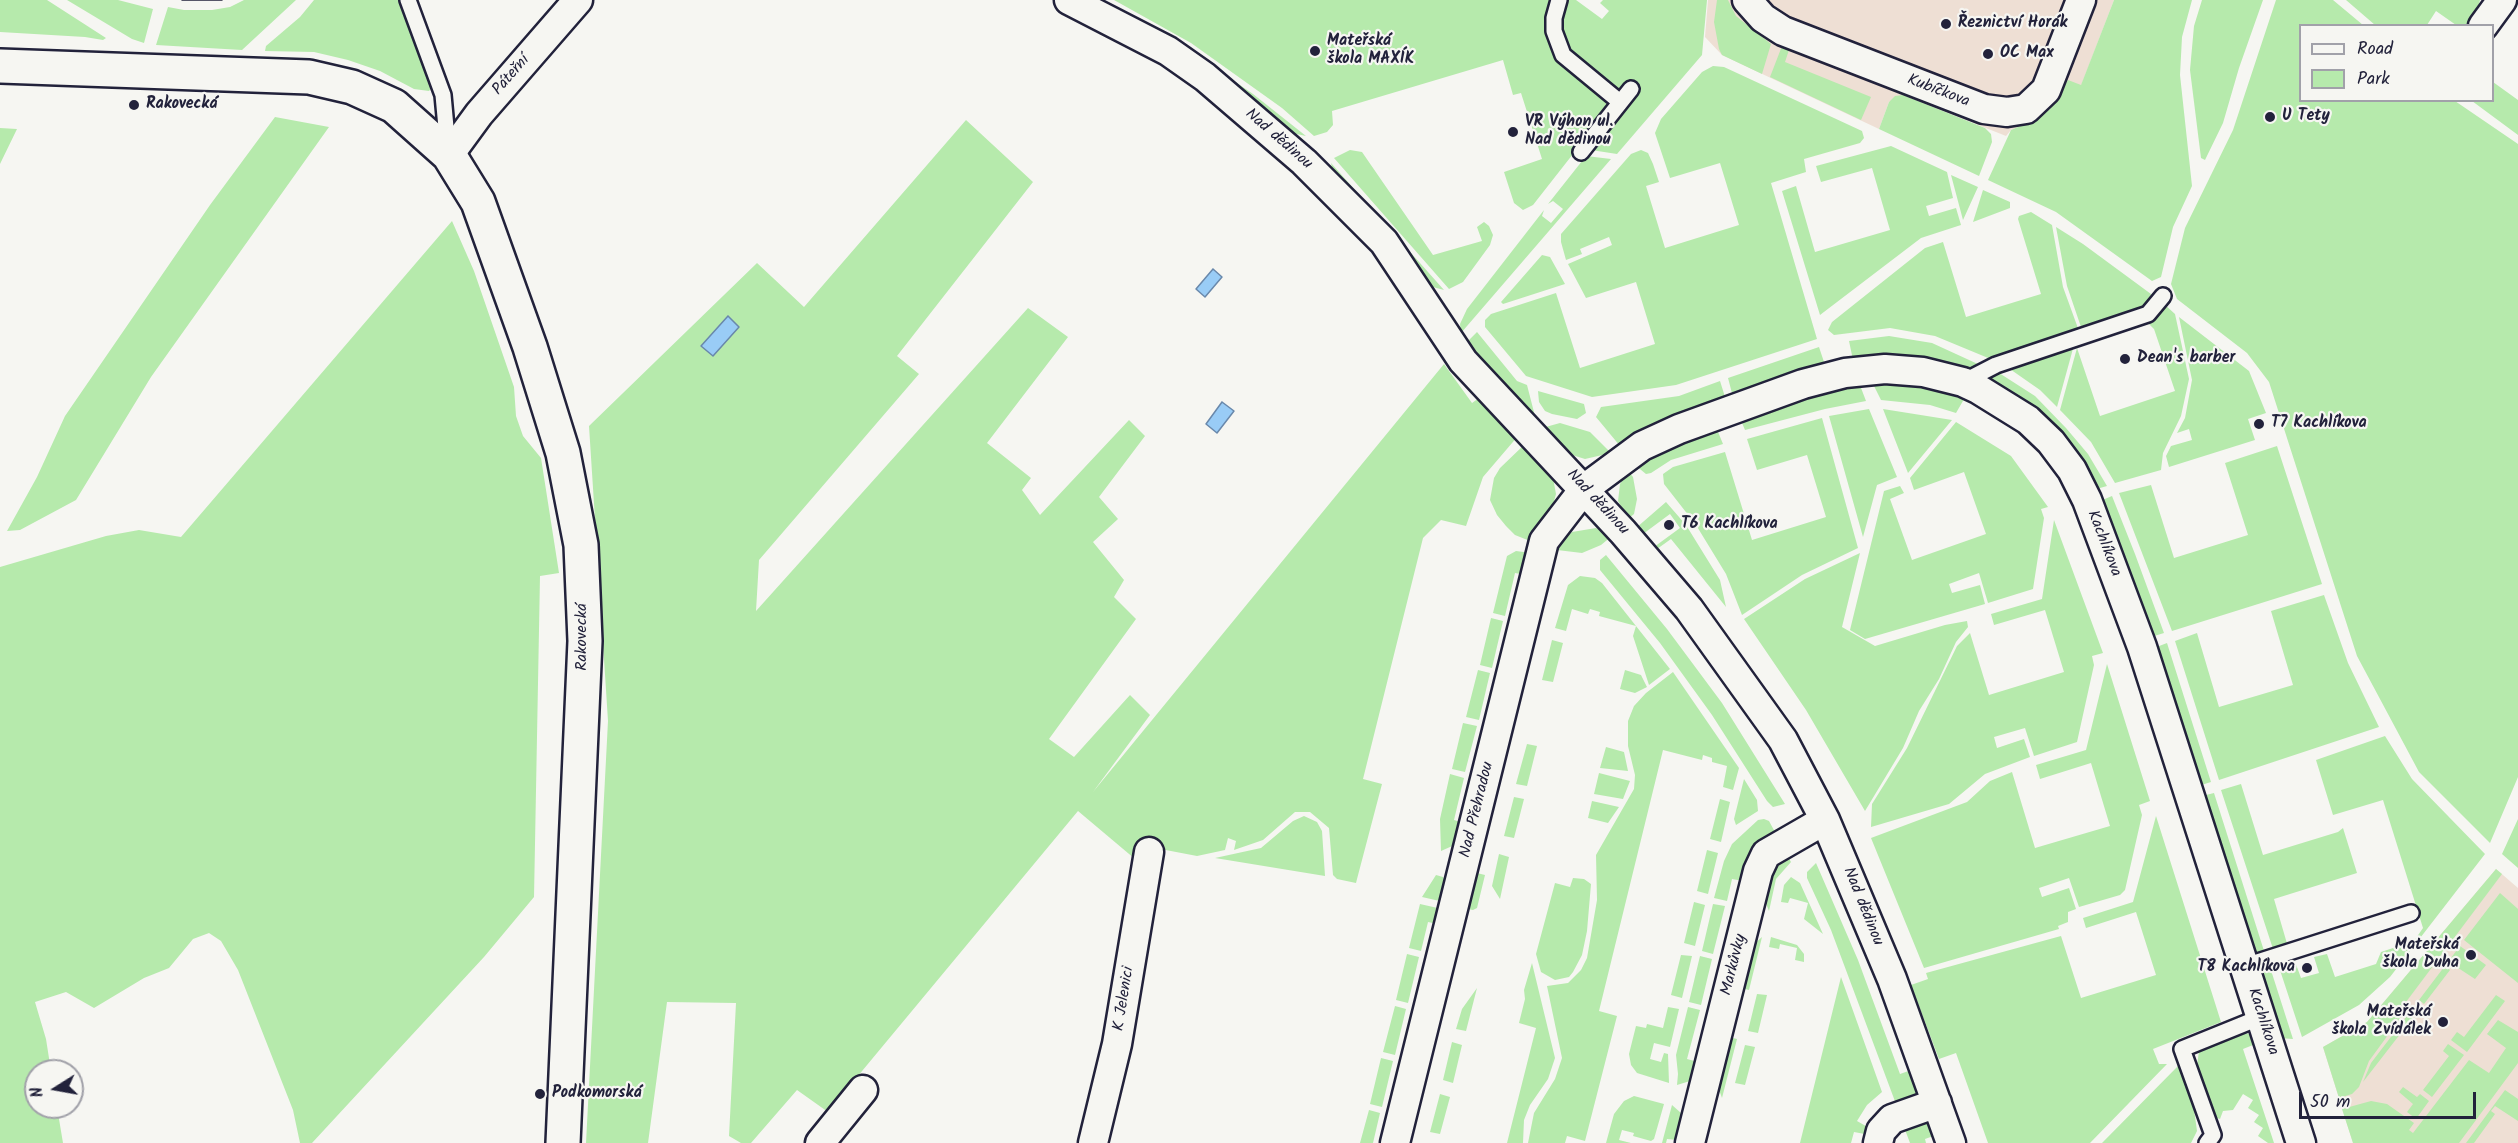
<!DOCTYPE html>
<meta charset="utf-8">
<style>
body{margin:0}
#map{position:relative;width:2518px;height:1143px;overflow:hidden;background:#f6f6f2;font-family:Kalam,sans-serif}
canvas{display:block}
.legend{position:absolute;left:2299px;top:24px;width:195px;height:78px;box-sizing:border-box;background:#f6f6f2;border:2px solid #a1a1a9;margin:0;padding:8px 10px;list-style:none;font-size:18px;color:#22223b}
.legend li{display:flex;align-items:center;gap:12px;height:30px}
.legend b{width:30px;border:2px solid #a1a1a9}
.north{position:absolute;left:24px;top:1059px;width:60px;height:60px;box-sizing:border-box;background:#f6f6f2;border:2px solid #a1a1a9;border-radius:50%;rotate:259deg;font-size:16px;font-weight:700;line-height:24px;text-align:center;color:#22223b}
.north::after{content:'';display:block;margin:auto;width:21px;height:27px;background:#22223b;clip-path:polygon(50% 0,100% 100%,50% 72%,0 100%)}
.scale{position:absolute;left:2299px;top:1092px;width:177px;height:27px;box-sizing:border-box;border:3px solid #22223b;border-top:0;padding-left:8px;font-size:18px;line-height:21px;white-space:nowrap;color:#22223b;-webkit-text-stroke:4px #f6f6f2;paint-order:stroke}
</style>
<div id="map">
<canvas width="2518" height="1143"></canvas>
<ul class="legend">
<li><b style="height:8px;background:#f6f6f2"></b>Road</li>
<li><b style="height:16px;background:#b6eaac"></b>Park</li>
</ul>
<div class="north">N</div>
<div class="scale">50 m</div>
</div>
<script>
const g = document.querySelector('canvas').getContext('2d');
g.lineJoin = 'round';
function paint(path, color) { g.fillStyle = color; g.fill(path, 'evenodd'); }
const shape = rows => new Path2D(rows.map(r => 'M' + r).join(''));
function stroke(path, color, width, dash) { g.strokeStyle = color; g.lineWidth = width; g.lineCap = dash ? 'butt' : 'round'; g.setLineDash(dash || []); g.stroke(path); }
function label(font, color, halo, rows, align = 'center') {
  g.font = font + ' Kalam,sans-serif'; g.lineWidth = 4.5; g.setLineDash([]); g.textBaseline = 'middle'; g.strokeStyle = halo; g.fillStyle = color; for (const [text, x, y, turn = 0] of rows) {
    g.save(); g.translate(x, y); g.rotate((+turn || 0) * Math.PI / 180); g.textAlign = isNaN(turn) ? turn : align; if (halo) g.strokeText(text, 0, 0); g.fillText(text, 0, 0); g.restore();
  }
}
const built = shape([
 [1708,0,2114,0,2081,86,2068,81,2050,109,2032,121,2011,130,2006,136,1903,95,1889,102,1879,129,1722,55,1705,37],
 [2496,869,2518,888,2518,1143,2353,1143,2323,1047,2367,1022]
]);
const green = shape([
 [0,0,47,0,106,38,103,40,85,37,0,32],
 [67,0,118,0,153,9,144,43,132,39],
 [244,0,296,0,242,50,156,45,168,7,184,10,212,10,230,7],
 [314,0,403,0,428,74,432,87,429,91,414,89,380,71,348,60,314,52,265,51,266,46,300,17],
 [1092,0,1100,0,1163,32,1253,94,1306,136,1292,133],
 [1114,0,1555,0,1552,40,1613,103,1533,205,1523,210,1514,203,1504,172,1542,159,1521,93,1513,95,1503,60,1332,111,1333,125,1327,132,1314,136,1282,108,1191,43],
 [1562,0,1576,0,1602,19,1609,11,1600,3,1603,0,1707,0,1702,55,1617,154,1591,150,1639,87,1631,81,1620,94,1563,49,1557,15],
 [1717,0,1728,0,1736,16,1771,44,1762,74,1722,55,1719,49,1714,22],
 [2114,0,2192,0,2182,37,2180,75,2192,186,2173,227,2161,277,2152,281,2056,212,1988,180,2011,130,2032,121,2050,109,2068,80,2081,85],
 [2202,0,2263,0,2239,68,2223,123,2205,160,2201,158,2190,70,2194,26],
 [2276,0,2333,0,2363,25,2300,26,2300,100,2455,101,2518,144,2518,777,2490,843,2419,772,2357,656,2269,382,2247,353,2177,299,2171,284,2185,228,2233,130],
 [2346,0,2480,0,2473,26,2456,25,2436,11,2427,25,2375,25],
 [1786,43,1791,44,1785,62,1871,97,1861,120,1770,77,1782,46],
 [1713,66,1724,67,1862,131,1864,138,1860,143,1804,159,1806,172,1771,183,1817,339,1676,385,1592,397,1526,376,1485,327,1485,320,1491,314,1556,293,1580,368,1655,344,1636,282,1586,298,1568,264,1612,245,1609,237,1580,249,1582,254,1566,260,1561,242,1561,234,1631,154,1641,150,1648,153,1653,164,1659,182,1646,186,1665,248,1739,225,1720,163,1670,178,1655,133,1661,119,1702,72],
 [2493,82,2518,100,2518,135,2472,101,2492,100],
 [1903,95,1985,128,1991,134,1992,142,1979,176,1879,129,1889,102,1895,96],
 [275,117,329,127,151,377,76,500,20,530,7,531,37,477,65,416,210,205],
 [966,120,1033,182,897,356,919,374,759,560,756,611,1028,308,1068,337,987,443,1031,478,1022,490,1040,515,1129,420,1145,436,1099,497,1118,519,1093,542,1124,580,1114,597,1136,619,1049,739,1074,757,1130,695,1150,715,1093,792,1444,364,1472,403,1479,398,1518,436,1483,477,1466,526,1441,520,1423,538,1363,779,1382,784,1357,879,1356,883,1337,879,1333,875,1329,828,1310,812,1295,812,1263,840,1234,850,1236,841,1228,838,1225,850,1197,856,1150,847,1135,859,1078,811,828,1112,797,1090,751,1143,741,1143,729,1136,736,1003,667,1002,648,1143,586,1143,608,721,589,426,757,263,804,307],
 [0,128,17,129,0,164],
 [1891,146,1947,172,1953,198,1926,206,1929,216,1956,208,1961,225,1921,238,1820,315,1782,191,1796,186,1815,252,1890,230,1872,168,1821,182,1816,166],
 [1350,150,1362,152,1433,255,1482,241,1477,227,1484,222,1489,226,1493,235,1490,245,1463,282,1449,289,1334,158],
 [1586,156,1611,159,1461,333,1460,324,1467,309,1544,210,1542,216,1551,223,1563,209,1553,201,1548,204],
 [1331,163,1444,290,1433,287,1422,277,1334,177],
 [1951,175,1978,187,1963,220],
 [1983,190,2010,202,2010,208,1973,222],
 [2031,212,2052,225,2063,287,2079,331,1993,360,1935,336,1890,328,1834,335,1828,330,1832,322,1925,248,1943,242,1966,317,2041,294,2018,219,2019,216],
 [452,221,474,271,514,387,516,416,523,436,541,458,559,573,540,576,534,897,484,957,312,1143,300,1143,293,1110,238,970,221,941,209,933,193,939,169,968,144,978,94,1008,66,992,35,1002,46,1039,51,1071,36,1071,36,1107,57,1107,63,1143,0,1143,0,567,106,536,139,530,181,537],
 [2056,227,2083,244,2151,294,2148,304,2141,310,2082,330,2067,286],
 [1542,255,1550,257,1565,284,1503,304,1501,302],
 [2164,304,2175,314,2189,379,2181,416,2163,453,2161,470,2115,483,2091,442,2060,410,2077,348,2100,416,2175,391,2154,329,2145,320],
 [2179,317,2249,371,2266,413,2248,419,2255,440,2169,467,2166,456,2171,446,2192,440,2189,429,2177,433,2185,418,2192,380],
 [1477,332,1517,381,1527,385,1536,420,1466,343],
 [1889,336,1932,343,1980,365,1964,370,1853,360,1849,341],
 [2074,345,2057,407,2040,390,2007,367],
 [1819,347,1825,365,1733,397,1728,378],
 [1996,371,2035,396,2066,428,2088,454,2107,486,2093,490,1985,379],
 [1899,379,1967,394,1956,413,1930,405,1881,400,1871,380],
 [1858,380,1866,401,1825,409,1745,430,1740,418],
 [1720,381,1726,400,1620,446,1596,417,1601,407,1679,396],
 [1538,391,1584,404,1586,413,1577,419,1552,414,1545,411,1539,402],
 [1869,409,1897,477,1877,485,1863,537,1829,416],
 [1883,409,1952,420,1908,473],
 [1822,418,1858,548,1802,575,1742,615,1726,574,1696,525,1664,484,1663,474,1673,467,1725,452,1752,540,1826,517,1807,455,1757,470,1747,439],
 [1956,422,2011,456,2048,507,2041,509,2044,518,2033,589,1988,603,1979,573,1949,584,1952,593,1980,585,1985,604,1865,639,1850,630,1884,491,1900,486,1904,493,1890,499,1912,560,1986,534,1964,472,1914,490,1910,478],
 [1560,423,1590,432,1611,453,1585,459,1569,454,1542,428],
 [1716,427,1723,444,1671,460,1651,473,1646,474,1635,465,1645,456],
 [1525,444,1553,478,1556,494,1551,512,1535,543,1515,535,1506,526,1497,515,1490,500,1494,478,1500,468],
 [2277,446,2322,584,2172,631,2119,493,2151,485,2174,558,2248,535,2225,463],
 [1628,471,1633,477,1637,499,1634,514,1628,519,1618,501,1620,484],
 [2112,496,2135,554,2164,633,2151,637,2100,501],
 [1666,502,1686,525,1720,580,1726,607,1671,539,1657,549,1654,547,1680,528,1670,514,1643,534,1636,528],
 [2054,520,2103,653,2092,656,2094,665,2077,742,2034,756,2025,728,1994,737,1997,748,2024,739,2030,757,1985,774,1949,804,1871,827,1872,804,1907,748,1957,646,1970,633,1989,695,2064,672,2045,610,1994,625,1991,614,2042,599],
 [1596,528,1612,536,1601,545,1582,553,1557,550,1561,542,1572,532],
 [1516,551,1531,553,1526,575,1515,573,1505,616,1493,613,1507,556],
 [1860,553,1842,627,1875,646,1945,625,1967,621,1968,627,1956,642,1939,679,1919,711,1903,748,1865,811,1806,710,1744,619,1805,579],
 [1606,555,1667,629,1722,703,1785,804,1773,807,1767,801,1712,715,1660,643,1600,570,1600,560],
 [1580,576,1595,578,1602,583,1670,669,1649,685,1633,636,1636,626,1599,616,1600,612,1590,609,1588,614,1572,609,1566,631,1555,628,1568,585],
 [2324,595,2348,663,2379,727,2219,780,2175,641,2197,633,2219,707,2293,685,2271,611],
 [1491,618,1503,621,1492,668,1480,665],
 [1552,640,1563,643,1553,682,1542,680],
 [2167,643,2211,782,2198,786,2154,648],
 [2107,664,2150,801,2139,805,2142,815,2125,890,2120,895,2079,907,2069,878,2039,888,2042,897,2069,888,2076,909,2068,912,2068,922,2058,926,2059,929,1924,968,1871,838,1967,802,1990,781,2012,772,2035,848,2110,826,2091,763,2040,779,2036,765,2086,750],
 [1478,670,1490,673,1479,720,1466,717],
 [1625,670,1641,675,1647,687,1635,693,1620,689],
 [1673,672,1739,768,1733,790,1723,787,1727,766,1712,762,1712,758,1703,755,1702,760,1663,750,1599,1011,1617,1016,1585,1141,1567,1136,1565,1143,1528,1143,1534,1113,1555,1079,1562,1058,1547,986,1568,983,1581,970,1587,958,1597,900,1596,855,1634,789,1635,775,1628,746,1628,721,1634,706,1646,693],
 [1463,723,1477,726,1465,772,1452,769],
 [2385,736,2412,779,2485,854,2390,977,2359,1005,2302,1037,2277,961,2293,956,2301,978,2319,973,2314,957,2327,954,2335,977,2376,964,2381,952,2414,941,2423,928,2383,800,2333,815,2316,760],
 [1527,744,1537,746,1527,786,1516,784],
 [1606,747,1624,752,1628,771,1600,768],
 [1599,773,1630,781,1623,799,1594,794],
 [1450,774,1464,778,1454,820,1464,823,1459,843,1441,851,1440,819],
 [1744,779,1757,800,1758,811,1736,825,1734,819],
 [2241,784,2263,855,2338,832,2343,828,2357,873,2274,899,2288,947,2274,952,2221,790],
 [2214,793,2265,954,2257,954,2250,948,2202,796],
 [1514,797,1524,799,1514,838,1504,836],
 [1720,799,1730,802,1721,842,1710,839],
 [1592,801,1619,807,1608,823,1588,818],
 [1304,816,1317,822,1322,831,1325,876,1215,858,1261,848,1293,821],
 [2156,816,2221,1022,2153,1049,2159,1064,2167,1064,2090,1143,1988,1143,1956,1053,1939,1059,1911,985,1928,979,1926,973,2061,936,2081,998,2156,975,2136,912,2086,928,2083,918,2133,902],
 [1764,819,1769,821,1776,834,1743,881,1732,879,1727,901,1714,898,1724,861,1732,844,1758,820],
 [2518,819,2518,868,2502,854],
 [1707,850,1718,853,1708,894,1697,891],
 [1499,854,1509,857,1500,899,1492,886],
 [1787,855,1791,862,1776,879,1769,911,1763,896,1773,867],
 [1816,863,1858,960,1900,1074,1917,1068,1918,1091,1915,1096,1896,1104,1831,930,1807,878,1807,872],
 [2496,869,2502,874,2406,1002,2410,1005,2369,1061,2359,1087,2352,1094,2339,1098,2323,1047,2367,1022],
 [1477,873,1485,875,1477,908,1473,910,1468,909],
 [1436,875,1443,877,1446,883,1444,902,1422,897],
 [1791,877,1800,883,1823,934,1804,919,1808,903,1790,898,1788,903,1781,902,1784,885],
 [1573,878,1584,879,1591,884,1587,931,1582,955,1573,972,1569,977,1555,980,1541,972,1536,954,1555,883,1570,887],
 [2500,893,2518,909,2518,983,2464,940],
 [1694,902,1705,905,1695,946,1684,943],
 [1420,904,1442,909,1438,924,1428,922,1421,951,1409,948],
 [1713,904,1725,906,1713,954,1702,951],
 [1762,937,1749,990,1741,988,1752,946],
 [1771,937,1797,945,1804,954,1804,962,1795,960,1797,948,1780,944,1779,949,1769,947],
 [2460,946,2486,965,2475,979,2449,962,2445,966,2450,970,2424,1004,2419,1000],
 [1407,954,1419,957,1408,1003,1396,1000],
 [1681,955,1692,956,1682,998,1671,995],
 [1700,956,1712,959,1701,1005,1689,1002],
 [1532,963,1555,1058,1548,1079,1530,1105,1524,1120,1523,1143,1507,1143,1536,1028,1519,1023,1525,999,1524,990],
 [2269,964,2293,1039,2279,1038,2260,977,2262,968],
 [1841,977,1882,1092,1867,1105,1857,1121,1871,1129,1870,1135,1854,1132,1851,1143,1800,1143],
 [1477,988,1466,1031,1456,1029,1462,1009],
 [1757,994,1767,995,1758,1033,1748,1031],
 [2496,995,2505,1001,2467,1052,2451,1040,2457,1032,2464,1037],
 [1395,1006,1406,1009,1395,1055,1383,1052],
 [1668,1007,1679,1009,1670,1047,1654,1043,1650,1059,1661,1062,1664,1053,1668,1054,1669,1083,1637,1073,1631,1065,1629,1054,1636,1026,1646,1028,1647,1024,1663,1028],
 [1688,1007,1700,1010,1687,1059,1698,1062,1690,1081,1677,1085,1678,1074,1676,1055],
 [2413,1008,2418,1011,2363,1082,2371,1063],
 [2498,1020,2518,1032,2518,1063,2459,1143,2353,1143,2342,1109,2371,1101,2387,1104,2414,1123,2409,1130,2413,1133,2469,1060,2489,1073,2506,1048,2487,1034],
 [2238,1032,2250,1034,2258,1043,2243,1049,2274,1143,2268,1143,2258,1136,2263,1128,2254,1122,2259,1115,2248,1108,2253,1100,2243,1094,2233,1110,2223,1111,2220,1119,2217,1118,2197,1066,2199,1051],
 [1729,1037,1737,1039,1722,1098,1717,1084],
 [1452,1042,1462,1045,1453,1083,1443,1080],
 [2448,1044,2464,1055,2432,1097,2423,1090,2449,1056,2443,1051],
 [1745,1045,1755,1047,1745,1085,1735,1083],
 [1381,1058,1393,1061,1382,1107,1370,1104],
 [2178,1066,2182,1069,2192,1095,2197,1131,2191,1143,2102,1143],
 [2403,1087,2417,1097,2420,1094,2429,1101,2416,1119,2407,1112,2413,1104,2399,1092],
 [2505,1090,2518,1099,2518,1121,2495,1106,2491,1111,2495,1114,2474,1143,2466,1143],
 [1440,1094,1450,1097,1440,1134,1430,1132],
 [1634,1096,1664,1104,1654,1139,1651,1141,1633,1136,1634,1133,1622,1130,1619,1140,1631,1143,1606,1143,1614,1114,1624,1101],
 [1672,1105,1681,1113,1678,1140,1667,1139,1666,1143,1662,1143],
 [1369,1110,1380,1113,1373,1143,1360,1143],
 [1924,1120,1931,1122,1939,1134,1925,1139,1926,1143,1910,1143,1904,1127]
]);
const water = shape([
 [1213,269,1222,277,1205,297,1196,289,1213,269],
 [728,316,739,327,713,356,701,346,728,316],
 [1222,402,1234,411,1217,433,1206,424,1222,402]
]);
const service = shape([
 [408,0,443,95,448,149],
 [1559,0,1554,18,1554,31,1563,55,1620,102],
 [1581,152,1631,89],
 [1963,382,1996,365,2148,314,2163,296],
 [2245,966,2411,913],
 [2207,1143,2213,1135,2182,1049,2261,1017]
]);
const minor = shape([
 [1069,0,1168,51,1205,77,1304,162,1384,242,1463,361,1623,532,1689,609,1783,740,1825,820,1892,979,1951,1143],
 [1747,0,1763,18,1783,31,1984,109,2007,112,2026,109,2046,90,2081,0],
 [2483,26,2502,0],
 [449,155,479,114,578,0],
 [820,1143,863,1090],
 [1093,1143,1117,1044,1149,852],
 [1395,1143,1544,541,1584,489,1642,446,1679,429,1803,384,1845,373,1885,369,1923,372,1963,382,1978,389,2028,420,2051,442,2072,470,2087,500,2142,647,2301,1143],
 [1690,1143,1758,871,1766,854,1825,820],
 [1878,1143,1881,1131,1892,1119,1937,1103]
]);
const secondary = shape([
 [0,66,309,77,352,87,394,106,449,155,478,202,530,347,563,453,581,545,585,641,563,1143]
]);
const tram = shape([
 [182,0,222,0]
]);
const markers = [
 [1946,24,6,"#22223b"],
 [1315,51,6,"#22223b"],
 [1988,54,6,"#22223b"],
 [134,105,6,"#22223b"],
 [2270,117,6,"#22223b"],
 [1513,132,6,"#22223b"],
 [2125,359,6,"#22223b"],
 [2259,424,6,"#22223b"],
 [1669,525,6,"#22223b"],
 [2471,955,6,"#22223b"],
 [2307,968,6,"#22223b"],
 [2443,1022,6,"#22223b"],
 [540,1094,6,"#22223b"]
];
const poiNames = [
 ["Řeznictví Horák",1958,24],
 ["Mateřská",1327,42],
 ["škola MAXÍK",1327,60],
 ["OC Max",2000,54],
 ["Rakovecká",146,105],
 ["U Tety",2282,117],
 ["VR Výhon ul.",1525,123],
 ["Nad dědinou",1525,141],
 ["Dean's barber",2137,359],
 ["T7 Kachlíkova",2271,424],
 ["T6 Kachlíkova",1681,525],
 ["Mateřská",2459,946,"right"],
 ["škola Duha",2459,964,"right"],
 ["T8 Kachlíkova",2295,968,"right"],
 ["Mateřská",2431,1013,"right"],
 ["škola Zvídálek",2431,1031,"right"],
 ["Podkomorská",552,1094]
];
const streetNames = [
 ["Páteřní",512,76,-49],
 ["Kubíčkova",1938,92,21],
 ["Nad dědinou",1278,140,41],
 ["Nad dědinou",1597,503,47],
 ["Kachlíkova",2103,544,69],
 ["Rakovecká",583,637,-90],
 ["Nad Přehradou",1478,810,-76],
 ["Nad dědinou",1862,907,68],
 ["Markůvky",1735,965,-76],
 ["K Jelenici",1125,999,-81],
 ["Kachlíkova",2262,1022,72]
];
paint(built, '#eedfd4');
paint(green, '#b6eaac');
paint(water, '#99ccf6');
stroke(water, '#6988ab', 1.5);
stroke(service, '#22223b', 20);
stroke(minor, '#22223b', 33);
stroke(secondary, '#22223b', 38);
stroke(service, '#f6f6f2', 15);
stroke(minor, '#f6f6f2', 28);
stroke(secondary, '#f6f6f2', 33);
stroke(tram, '#22223b', 1.5);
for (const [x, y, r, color] of markers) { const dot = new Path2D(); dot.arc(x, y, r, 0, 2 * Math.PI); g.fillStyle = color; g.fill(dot); stroke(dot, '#f6f6f2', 2); }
label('bold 16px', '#22223b', '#f6f6f2', poiNames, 'left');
label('16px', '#22223b', '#f6f6f2', streetNames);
</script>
